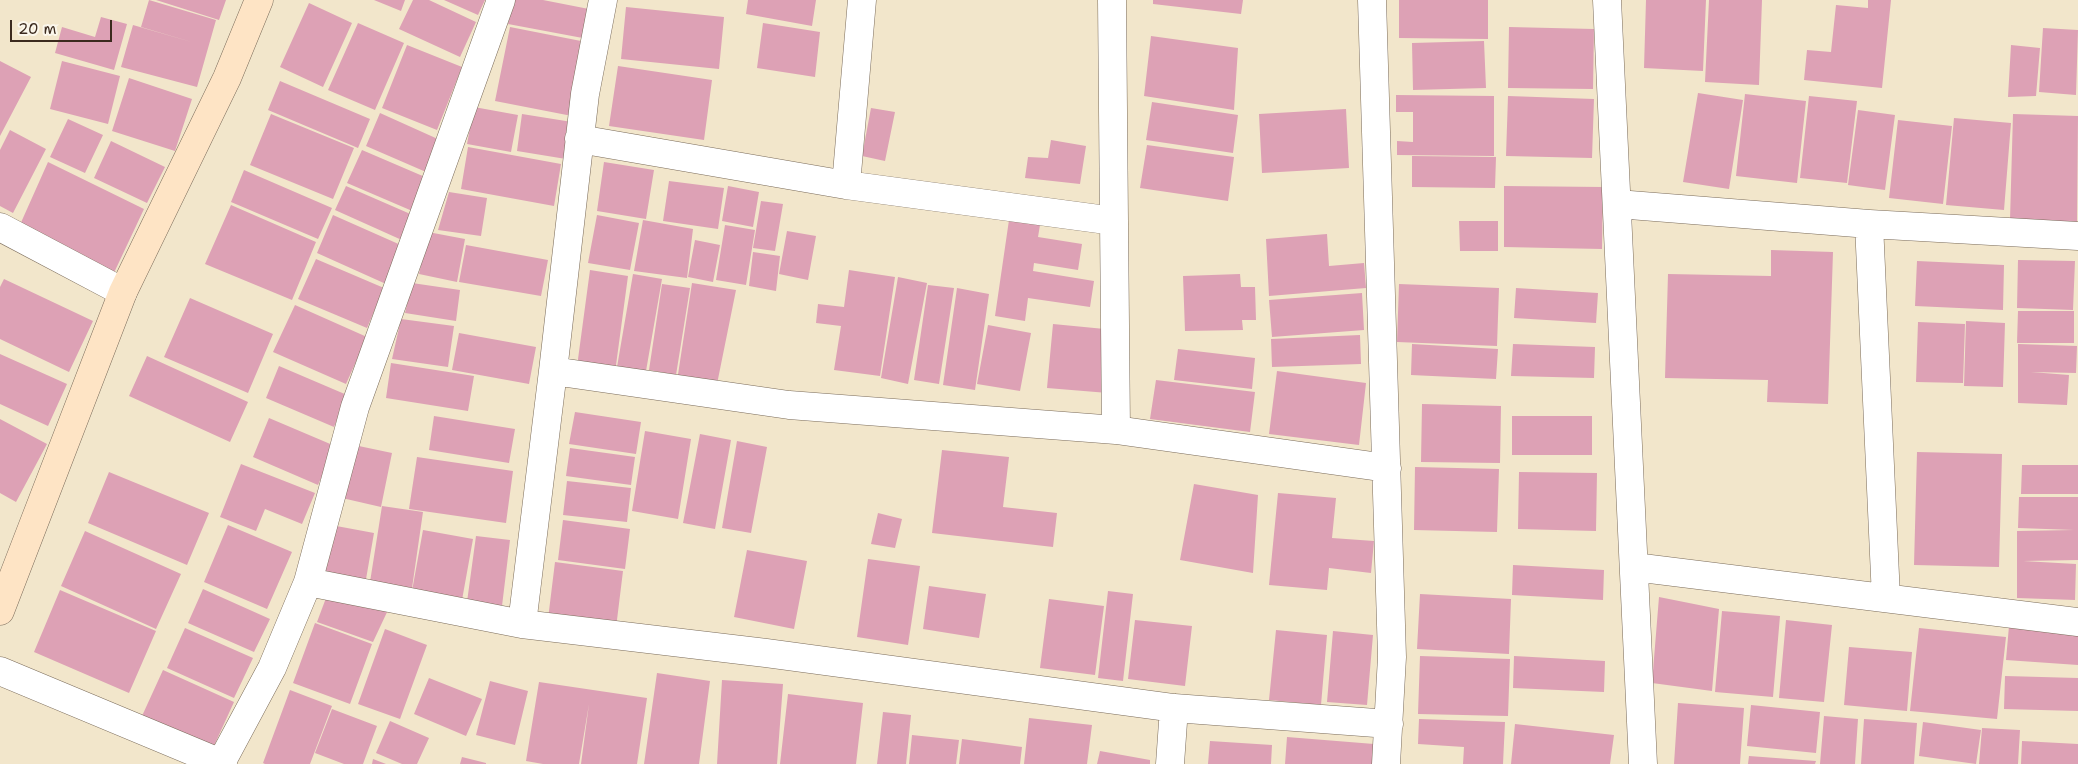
<!DOCTYPE html>
<style>
body{margin:0}
#map{position:relative;width:2078px;height:764px;overflow:hidden;background:#f2e6cb;font-family:"Shantell Sans",sans-serif}
canvas{display:block}
.scale{position:absolute;left:10px;top:20px;width:102px;height:22px;box-sizing:border-box;border:2px solid #3b2a1e;border-top:0;padding-left:6px;font-size:15px;line-height:18px;white-space:nowrap;color:#3b2a1e;-webkit-text-stroke:4px #fbf7ec;paint-order:stroke}
</style>
<div id="map">
<canvas width="2078" height="764"></canvas>
<div class="scale">20 m</div>
</div>
<script>
const g = document.querySelector('canvas').getContext('2d');
g.lineJoin = 'round';
function paint(path, color) { g.fillStyle = color; g.fill(path, 'evenodd'); }
const shape = rows => new Path2D(rows.map(r => 'M' + r).join(''));
function stroke(path, color, width, dash) { g.strokeStyle = color; g.lineWidth = width; g.lineCap = dash ? 'butt' : 'round'; g.setLineDash(dash || []); g.stroke(path); }
const building = shape([
 [149,0,216,20,197,87,121,67,133,25,195,43,141,27],
 [156,0,226,0,219,20],
 [374,0,405,0,401,11],
 [413,0,429,0,476,22,460,57,399,29],
 [444,0,485,0,478,15],
 [513,0,543,0,594,10,588,39,508,24],
 [748,0,816,0,812,26,746,14],
 [1153,0,1243,0,1241,14,1153,4],
 [1399,0,1488,0,1488,39,1399,38],
 [1646,0,1706,0,1703,71,1644,68],
 [1709,0,1762,0,1759,85,1705,82],
 [1868,0,1891,0,1882,88,1804,80,1807,50,1831,52,1836,5,1868,8],
 [309,3,352,23,323,87,280,67],
 [626,7,724,17,719,69,621,59],
 [101,17,127,24,114,70,55,53,62,27,95,37],
 [358,23,404,43,375,110,328,90],
 [763,23,820,32,815,77,757,68],
 [510,27,586,42,572,116,495,101],
 [1509,27,1594,29,1593,89,1508,88],
 [2043,28,2078,30,2076,95,2039,92],
 [1151,36,1238,48,1234,110,1144,96],
 [1484,41,1486,88,1413,90,1412,43],
 [407,45,462,67,437,130,382,108],
 [2011,45,2040,48,2036,96,2008,97],
 [0,61,31,77,0,136],
 [62,61,120,76,108,124,50,109],
 [618,66,712,80,704,140,609,126],
 [129,78,192,99,175,151,112,131],
 [280,81,370,119,358,148,268,110],
 [1698,93,1743,100,1729,189,1683,182],
 [1745,94,1806,101,1797,183,1736,176],
 [1396,95,1494,96,1494,156,1397,155,1397,141,1413,142,1413,112,1396,112],
 [1508,96,1594,99,1592,158,1506,156],
 [1809,96,1857,101,1847,183,1800,178],
 [1152,102,1238,115,1233,153,1146,140],
 [474,107,518,115,511,152,467,144],
 [871,108,895,112,885,161,862,156],
 [1346,109,1349,168,1262,173,1259,114],
 [1858,110,1895,115,1885,190,1848,185],
 [380,113,440,140,426,172,366,146],
 [271,114,354,148,333,199,250,165],
 [522,114,572,122,566,159,517,151],
 [2013,114,2078,116,2077,222,2010,220],
 [1954,118,2011,123,2004,210,1946,205],
 [68,119,103,135,85,173,50,157],
 [1898,120,1952,126,1943,204,1889,198],
 [10,130,46,149,13,213,0,206,0,150],
 [1051,140,1086,146,1080,184,1025,178,1028,157,1048,158],
 [111,141,165,167,147,203,94,178],
 [1147,145,1234,157,1228,201,1140,188],
 [468,147,561,164,554,206,461,189],
 [362,150,432,180,417,213,347,183],
 [1412,156,1496,157,1495,188,1412,187],
 [48,162,144,209,112,277,19,227],
 [604,162,654,170,646,219,597,211],
 [244,170,332,208,318,239,231,202],
 [669,181,724,188,718,229,663,221],
 [346,186,415,216,404,241,335,210],
 [728,186,759,192,753,227,722,221],
 [1504,186,1603,187,1602,249,1504,247],
 [449,192,487,198,481,236,438,230],
 [761,201,783,204,775,251,753,248],
 [231,205,316,242,292,300,205,264],
 [333,215,403,246,386,284,317,253],
 [597,215,639,223,630,270,588,263],
 [643,220,693,229,687,278,634,271],
 [1009,220,1040,225,1038,237,1082,244,1078,270,1034,263,1033,271,1094,281,1090,307,1028,298,1025,321,995,316],
 [1459,221,1498,221,1498,251,1460,251],
 [725,225,755,230,746,285,716,280],
 [787,231,816,236,808,280,779,274],
 [428,232,465,239,457,282,419,274],
 [1327,234,1329,266,1364,263,1366,288,1269,296,1266,239],
 [695,240,720,245,713,282,688,277],
 [466,245,548,260,541,296,459,282],
 [1771,250,1833,252,1828,404,1767,402,1768,380,1665,378,1668,274,1771,276],
 [753,252,780,256,776,291,749,286],
 [316,259,384,288,367,328,298,299],
 [2018,260,2075,261,2073,310,2017,308],
 [1917,261,2004,265,2003,310,1915,306],
 [590,270,628,276,614,380,576,374],
 [849,270,895,277,880,376,834,370,841,326,816,323,818,304,844,307],
 [633,274,662,279,646,371,617,367],
 [1240,274,1241,287,1255,287,1256,320,1242,320,1243,330,1185,331,1183,276],
 [898,277,927,283,908,384,881,378],
 [4,279,93,321,69,372,0,339,0,287],
 [412,283,460,290,456,321,405,313],
 [692,283,736,290,716,389,677,381],
 [662,284,690,288,676,375,649,370],
 [1399,284,1499,288,1497,346,1397,342],
 [928,285,954,288,939,384,914,380],
 [957,288,989,294,975,390,943,385],
 [1516,288,1598,293,1596,323,1514,318],
 [1362,293,1364,330,1272,337,1269,300],
 [190,298,273,334,248,393,164,357],
 [295,305,367,337,346,384,273,352],
 [2018,311,2074,311,2074,343,2017,343],
 [401,319,454,326,448,367,392,359],
 [1966,321,2005,323,2003,387,1964,386],
 [1918,322,1965,324,1963,383,1916,382],
 [1053,324,1115,330,1108,393,1047,388],
 [988,325,1031,333,1020,391,977,384],
 [459,333,536,347,529,384,452,370],
 [1360,335,1361,364,1272,367,1271,339],
 [1412,344,1498,349,1496,379,1411,375],
 [1513,344,1595,347,1594,378,1511,376],
 [2018,344,2077,346,2076,373,2031,372,2069,375,2067,405,2018,403],
 [1178,349,1255,358,1252,389,1174,380],
 [0,354,67,384,48,426,0,404],
 [147,356,248,402,230,442,129,396],
 [391,363,474,376,468,411,386,398],
 [279,366,347,395,334,427,266,398],
 [1277,371,1366,383,1359,445,1269,434],
 [1156,380,1255,392,1250,432,1150,419],
 [1422,404,1501,406,1500,463,1421,462],
 [575,412,641,422,636,454,569,444],
 [434,416,515,429,509,463,429,450],
 [1512,416,1592,416,1592,455,1512,455],
 [269,418,335,446,318,485,253,457],
 [0,419,47,444,16,502,0,493],
 [645,431,691,439,678,519,632,511],
 [700,434,731,440,715,529,683,523],
 [737,441,767,447,751,533,722,528],
 [354,445,392,453,381,507,342,498],
 [570,448,635,457,631,485,566,476],
 [942,450,1009,457,1003,507,1057,513,1053,547,932,533],
 [1917,452,2002,454,1999,567,1914,565],
 [417,457,513,471,506,523,409,509],
 [241,464,315,493,302,524,265,509,256,531,220,517],
 [2022,465,2078,465,2078,494,2021,494],
 [1415,467,1499,469,1497,532,1414,530],
 [109,472,209,513,187,565,88,523],
 [1519,472,1597,473,1596,531,1518,529],
 [567,481,631,488,627,522,563,515],
 [1194,484,1258,495,1253,573,1180,560],
 [1278,493,1336,498,1332,538,1374,541,1371,573,1329,568,1327,590,1269,585],
 [2019,497,2078,497,2078,560,2023,561,2076,564,2075,600,2017,598,2017,531,2074,530,2018,528],
 [382,506,423,512,412,588,370,582],
 [878,513,902,519,895,548,871,544],
 [563,520,630,529,625,569,558,560],
 [228,525,292,552,267,609,204,582],
 [331,525,374,533,365,585,322,577],
 [423,530,473,539,462,600,412,591],
 [85,531,181,574,156,629,61,586],
 [476,536,510,540,502,606,467,602],
 [747,550,807,561,794,629,734,617],
 [868,559,920,566,908,645,857,637],
 [555,562,623,571,616,628,548,619],
 [1513,565,1604,570,1603,600,1512,595],
 [929,586,986,594,979,638,923,629],
 [203,589,270,619,254,652,188,623],
 [60,590,156,631,129,693,34,652],
 [329,590,388,610,373,642,317,622],
 [1108,591,1133,594,1123,681,1098,678],
 [1420,594,1511,599,1509,654,1417,649],
 [1659,597,1719,609,1712,691,1652,683],
 [1049,599,1104,606,1095,675,1040,668],
 [1722,611,1780,616,1773,697,1715,692],
 [1135,620,1192,626,1185,686,1128,679],
 [1786,620,1832,625,1824,702,1779,698],
 [315,623,372,644,350,704,293,683],
 [2009,626,2078,631,2078,665,2006,660],
 [185,628,253,658,234,698,167,668],
 [1919,628,2006,637,1997,719,1910,711],
 [385,629,427,645,400,719,358,704],
 [1276,630,1327,635,1321,705,1269,700],
 [1333,631,1373,635,1367,705,1327,702],
 [1849,647,1912,652,1907,711,1844,705],
 [1420,656,1510,659,1508,716,1418,714],
 [1514,656,1605,661,1604,692,1513,688],
 [163,670,234,702,213,748,142,716],
 [657,673,710,681,699,764,644,764],
 [2005,676,2078,678,2078,711,2004,709],
 [429,678,482,699,466,736,414,714],
 [722,680,783,684,777,764,717,764],
 [490,681,528,691,515,745,476,735],
 [539,682,647,698,637,764,581,764,589,704,579,764,543,764,526,761],
 [290,690,332,706,310,764,265,764,263,763],
 [788,694,863,703,856,764,780,764],
 [1678,703,1744,708,1740,764,1674,764],
 [1751,705,1820,712,1816,753,1747,746],
 [332,709,377,726,363,764,344,764,315,753],
 [883,712,911,715,906,764,877,764],
 [1824,716,1858,719,1855,764,1820,764],
 [1029,718,1092,725,1087,764,1024,764],
 [1419,719,1505,722,1503,764,1463,764,1464,747,1418,744],
 [1864,719,1917,723,1914,764,1861,764],
 [390,721,429,738,417,764,402,764,376,753],
 [1923,722,1981,730,1976,764,1919,756],
 [1515,724,1614,735,1610,764,1511,764],
 [1982,728,2020,730,2018,764,1979,764],
 [912,735,959,740,956,764,909,764],
 [1287,737,1374,744,1372,764,1285,764],
 [962,739,1022,747,1020,764,959,764],
 [1210,741,1272,745,1271,764,1208,764],
 [2022,741,2078,744,2078,764,2021,764],
 [1100,751,1150,760,1150,764,1097,764],
 [1749,756,1816,761,1815,764,1748,764],
 [462,757,486,763,486,764,460,764],
 [373,759,386,764,372,764]
]);
const minor = shape([
 [603,0,585,94,553,371,789,405,1116,430,1114,221,846,185,862,0],
 [1112,0,1114,221],
 [1372,0,1392,657,1386,764],
 [1607,0,1643,764],
 [579,139,846,185],
 [1617,204,1869,224,2078,236],
 [1869,224,1886,598],
 [0,227,123,292],
 [1116,430,1387,468],
 [1634,567,2078,622],
 [308,582,522,624,766,653,1174,708,1389,724],
 [522,624,553,371],
 [0,671,223,764],
 [221,763,272,668,308,582,355,407,501,0],
 [1170,764,1174,708]
]);
const secondary = shape([
 [0,611,123,292,227,78,259,0]
]);
paint(building, '#dda1b5');
stroke(minor, '#7b6c5b', 29);
stroke(secondary, '#7b6c5b', 29);
stroke(minor, '#fff', 28);
stroke(secondary, '#fee4c5', 28);
</script>
